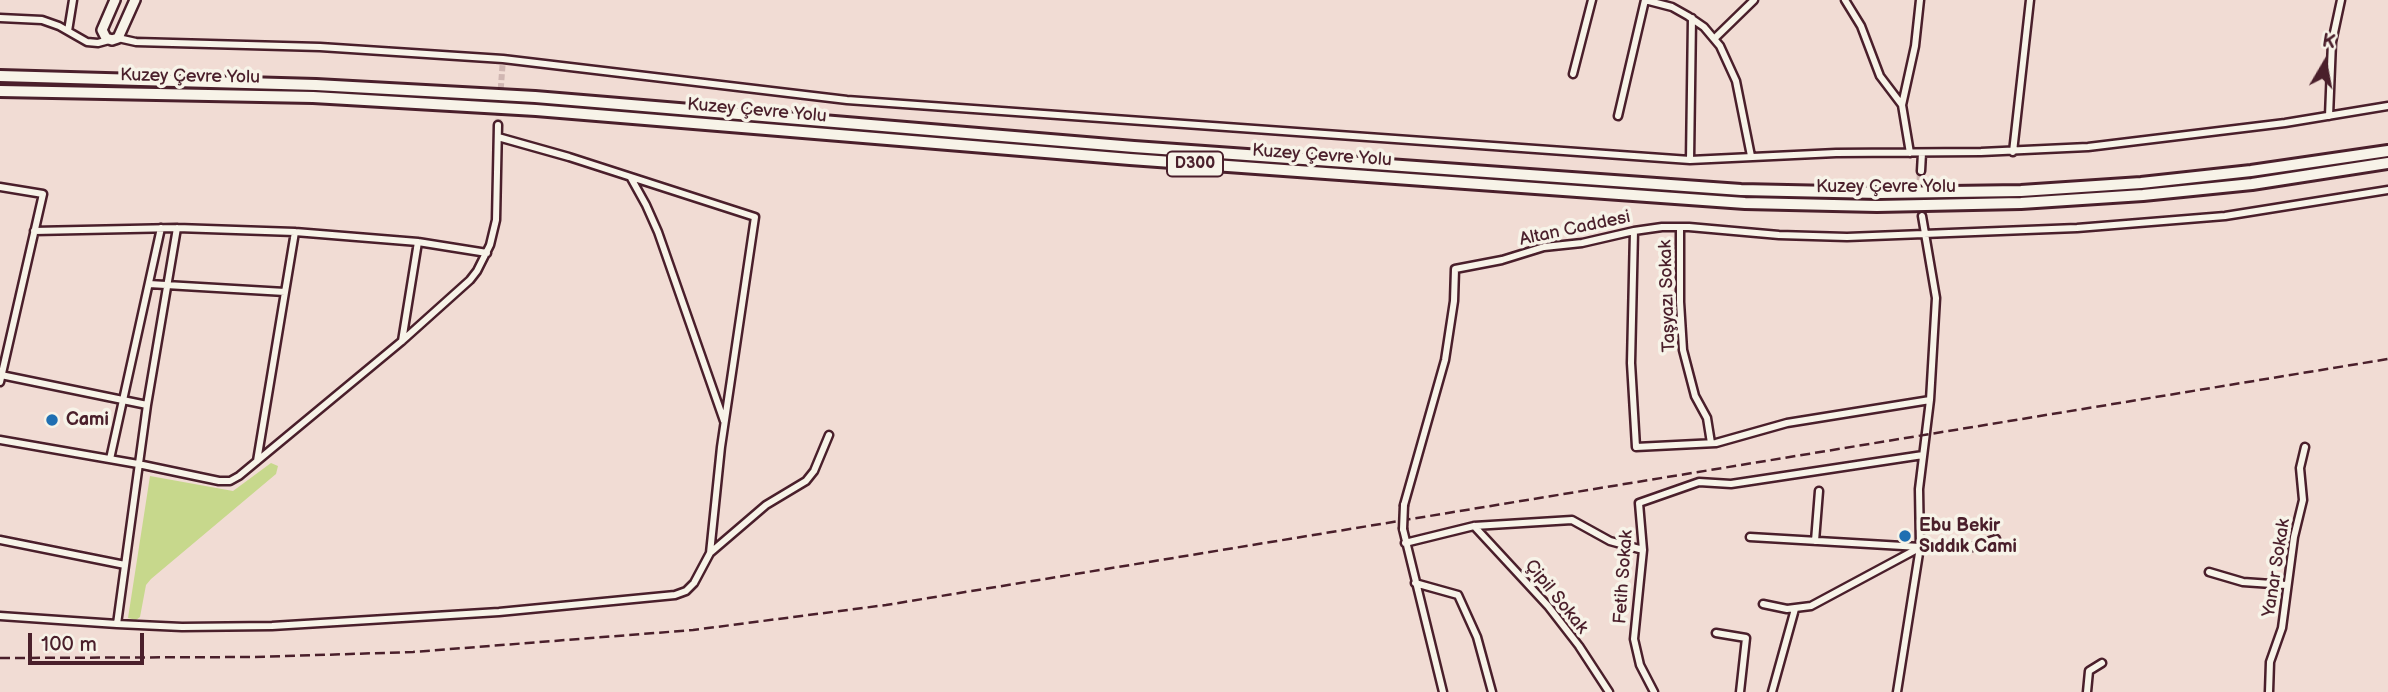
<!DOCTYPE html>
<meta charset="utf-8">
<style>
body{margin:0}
#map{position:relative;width:2388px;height:692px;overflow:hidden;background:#f1dcd4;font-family:"Balsamiq Sans",sans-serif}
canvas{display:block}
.north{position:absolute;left:2290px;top:28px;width:70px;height:70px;-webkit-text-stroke:5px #f7f3e8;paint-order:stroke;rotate:10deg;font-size:19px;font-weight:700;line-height:28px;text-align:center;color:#4a1f2b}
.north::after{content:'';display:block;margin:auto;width:24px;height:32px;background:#4a1f2b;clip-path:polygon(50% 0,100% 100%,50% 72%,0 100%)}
.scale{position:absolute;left:28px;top:633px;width:116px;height:32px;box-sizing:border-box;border:4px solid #4a1f2b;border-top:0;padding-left:9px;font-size:21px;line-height:24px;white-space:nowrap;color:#4a1f2b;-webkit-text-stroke:5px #f7f3e8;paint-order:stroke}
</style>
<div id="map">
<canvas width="2388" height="692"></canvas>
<div class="north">K</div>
<div class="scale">100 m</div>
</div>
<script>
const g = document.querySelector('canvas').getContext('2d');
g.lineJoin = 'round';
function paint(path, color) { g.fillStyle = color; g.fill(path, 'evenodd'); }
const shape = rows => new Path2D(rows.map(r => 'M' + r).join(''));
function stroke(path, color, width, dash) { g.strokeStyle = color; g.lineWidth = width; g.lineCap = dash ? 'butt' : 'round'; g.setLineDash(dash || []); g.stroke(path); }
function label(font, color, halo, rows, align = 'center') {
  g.font = font + ' "Balsamiq Sans",sans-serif'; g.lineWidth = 7; g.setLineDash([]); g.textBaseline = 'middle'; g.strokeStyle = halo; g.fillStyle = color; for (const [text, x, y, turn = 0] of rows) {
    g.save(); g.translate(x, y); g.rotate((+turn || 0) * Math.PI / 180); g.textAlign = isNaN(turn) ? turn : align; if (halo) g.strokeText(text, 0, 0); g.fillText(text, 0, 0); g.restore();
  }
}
const green = shape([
 [271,463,278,466,276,474,151,579,146,585,140,617,136,620,128,618,150,476,233,491]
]);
const streetTunnel = shape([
 [498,125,503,59]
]);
const secondaryTunnel = shape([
 [1921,171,1922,211]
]);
const street = shape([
 [1645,0,1672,7,1688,16,1704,27,1720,46,1736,81,1751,156],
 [1845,0,1861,26,1880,76,1902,105,1910,153],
 [0,18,42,20,59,26,87,42,98,43,109,40],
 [68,31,73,0],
 [118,38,136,42,320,47,503,59,847,100,1690,160,1836,153,1981,152,2088,147,2285,123,2388,106],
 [1714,39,1754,0],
 [1573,74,1592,0],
 [1902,105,1915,46,1920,0],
 [1618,116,1645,0],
 [2329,116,2332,42,2341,0],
 [2013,152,2030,0],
 [1690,160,1692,18],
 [1921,171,1922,153],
 [631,178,646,205,658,232,724,421],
 [0,187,43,194,0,382],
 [1680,227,1680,302,1683,350,1695,396,1707,418,1711,443],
 [34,231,177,228,295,232,418,242,487,253],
 [1634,231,1631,363,1636,447,1716,443,1787,423,1930,400],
 [149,284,285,292],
 [402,341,418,242],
 [1,375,147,405],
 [0,440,138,464,219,481,230,481,239,476,402,341,470,280,477,271,490,245,496,220,498,125],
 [110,459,161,228],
 [257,461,295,232],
 [1404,505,1445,360,1454,301,1455,269,1502,260,1544,247,1582,243,1634,231,1662,227,1689,227,1779,235,1847,237,2077,228,2225,216,2388,190],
 [1474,526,1548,606,1579,646,1609,692],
 [1403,529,1443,692],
 [1750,537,1920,547,1972,547,1996,539],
 [0,540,125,565],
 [1815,541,1819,491],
 [1405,543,1474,526,1572,520,1610,541,1643,550],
 [710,553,766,505,806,481,814,471,829,435],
 [2209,572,2243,582,2286,585],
 [1415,583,1458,595,1477,637,1492,692],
 [1763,604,1787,609,1811,606,1919,548],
 [0,616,117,624,147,405,177,228],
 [117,624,182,627,272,626,499,612,675,595,686,591,694,583,710,553,721,447,755,217,569,157,498,137],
 [1716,633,1746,638,1740,692],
 [1654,692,1640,665,1634,639,1643,550,1639,503,1699,482,1731,484,1923,455],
 [1772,692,1795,609],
 [1897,692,1920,547,1919,489,1930,400,1936,298,1922,216],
 [2087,692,2089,671,2102,663],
 [2269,692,2270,662,2282,628,2294,537,2303,500,2300,468,2305,447]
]);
const secondary = shape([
 [115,0,102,30,106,38,112,40,118,38,135,0]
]);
const highway = shape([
 [0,76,316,85,535,97,1134,147,1741,190,1880,193,2021,191,2141,183,2251,171,2388,151],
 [0,91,313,97,536,110,1130,159,1745,203,1877,206,2021,203,2143,195,2252,184,2388,163]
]);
const rail = shape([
 [0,658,255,657,413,652,693,630,886,605,2388,359]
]);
const streetBridge = shape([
 [1403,529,1404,505]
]);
const markers = [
 [52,420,7,"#1f6fb2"],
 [1905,536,7,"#1f6fb2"]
];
const shields = [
 [1195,164,56]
];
const shieldNames = [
 ["D300",1195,164]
];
const streetNames = [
 ["Kuzey Çevre Yolu",190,77,1],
 ["Kuzey Çevre Yolu",757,111,5],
 ["Kuzey Çevre Yolu",1322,156,4],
 ["Kuzey Çevre Yolu",1886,187],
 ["Altan Caddesi",1575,229,-12],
 ["Taşyazı Sokak",1668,296,-92],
 ["Yanar Sokak",2277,568,-81],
 ["Fetih Sokak",1624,577,-86],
 ["Çipil Sokak",1556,597,51]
];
const poiNames = [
 ["Cami",66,420],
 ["Ebu Bekir",1919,526],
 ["Sıddık Cami",1919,547]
];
paint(green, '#c7d88c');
stroke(streetTunnel, '#d0b6b2', 6, [6, 3]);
stroke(secondaryTunnel, '#d0b6b2', 9, [9, 4.5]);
stroke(street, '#4a1f2b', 11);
stroke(secondary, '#4a1f2b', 14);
stroke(highway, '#4a1f2b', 16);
stroke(street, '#f7f3e8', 6);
stroke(secondary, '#f7f3e8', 9);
stroke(highway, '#f7f3e8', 10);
stroke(rail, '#4a1f2b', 2.5, [10, 5]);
stroke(streetBridge, '#4a1f2b', 11, []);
stroke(streetBridge, '#f7f3e8', 6);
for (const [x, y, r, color] of markers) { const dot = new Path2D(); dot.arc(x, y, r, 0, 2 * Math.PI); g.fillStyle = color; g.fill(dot); stroke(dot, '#f7f3e8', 2.5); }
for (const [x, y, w] of shields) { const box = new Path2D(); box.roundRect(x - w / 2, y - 12.5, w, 25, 5); g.fillStyle = '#f7f3e8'; g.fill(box); stroke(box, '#4a1f2b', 2); }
label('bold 16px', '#4a1f2b', null, shieldNames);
label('18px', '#4a1f2b', '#f7f3e8', streetNames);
label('bold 18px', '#4a1f2b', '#f7f3e8', poiNames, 'left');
</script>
